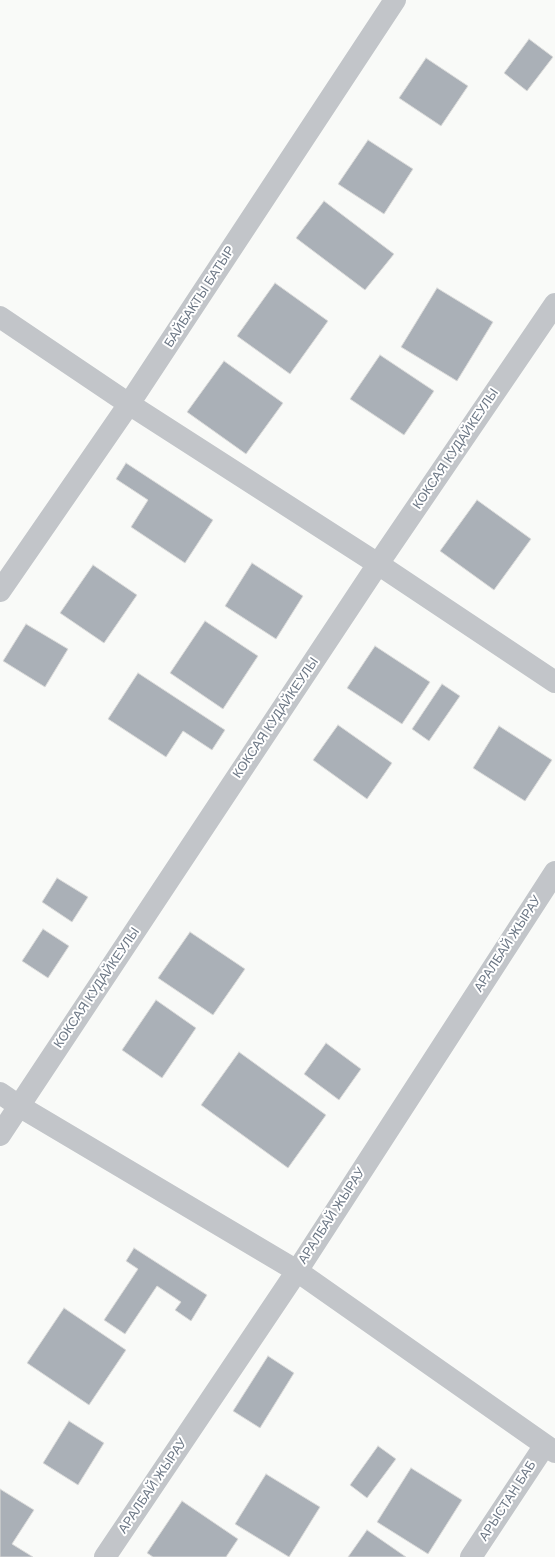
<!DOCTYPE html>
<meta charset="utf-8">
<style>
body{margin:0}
canvas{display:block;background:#f9faf8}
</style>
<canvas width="555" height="1557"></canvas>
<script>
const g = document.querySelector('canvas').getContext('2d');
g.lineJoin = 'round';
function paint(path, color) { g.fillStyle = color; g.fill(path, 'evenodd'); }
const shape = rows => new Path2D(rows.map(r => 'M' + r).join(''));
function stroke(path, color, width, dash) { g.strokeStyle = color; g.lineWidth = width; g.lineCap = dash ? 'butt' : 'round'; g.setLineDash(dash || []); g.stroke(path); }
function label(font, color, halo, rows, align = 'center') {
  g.font = font + ' Arial,sans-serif'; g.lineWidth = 4; g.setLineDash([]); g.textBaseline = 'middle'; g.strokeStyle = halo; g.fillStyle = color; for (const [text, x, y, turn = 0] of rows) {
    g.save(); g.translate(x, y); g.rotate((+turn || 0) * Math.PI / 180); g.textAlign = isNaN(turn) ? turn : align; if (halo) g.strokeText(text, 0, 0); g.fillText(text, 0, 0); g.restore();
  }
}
const building = shape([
 [529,39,553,57,527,91,504,73,529,39],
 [426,58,468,86,441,126,399,98,426,58],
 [368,140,413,169,384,214,338,184,368,140],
 [324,201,394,254,365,290,296,238,324,201],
 [275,283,328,321,290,374,237,336,275,283],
 [437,288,493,322,457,381,401,347,437,288],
 [380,355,434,391,404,435,350,399,380,355],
 [224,361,283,403,246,454,187,412,224,361],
 [126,463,213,520,185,563,131,527,148,500,116,479,126,463],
 [477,500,531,539,494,590,440,551,477,500],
 [252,563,303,596,276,639,225,606,252,563],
 [93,565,137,595,104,643,60,613,93,565],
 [205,621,258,656,223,709,170,673,205,621],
 [26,624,68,649,45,687,3,661,26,624],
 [375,646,430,682,402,724,347,688,375,646],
 [138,673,225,730,212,750,183,731,166,757,108,719,138,673],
 [442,684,460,696,429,741,412,729,442,684],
 [338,725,392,763,367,799,313,760,338,725],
 [499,726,552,760,525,801,473,768,499,726],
 [57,878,88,897,72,922,42,902,57,878],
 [43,929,69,946,48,978,22,961,43,929],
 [190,932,245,969,213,1015,158,978,190,932],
 [156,1000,196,1028,162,1078,122,1050,156,1000],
 [326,1043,361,1069,339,1100,304,1074,326,1043],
 [239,1052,326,1115,288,1168,201,1105,239,1052],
 [134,1248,207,1295,191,1321,175,1310,181,1302,157,1286,125,1334,104,1320,138,1269,126,1261,134,1248],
 [64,1308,126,1350,89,1405,27,1363,64,1308],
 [268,1356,294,1373,260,1428,233,1411,268,1356],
 [69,1421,104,1443,78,1485,43,1463,69,1421],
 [378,1446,396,1459,367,1498,350,1485,378,1446],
 [411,1468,462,1500,428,1554,377,1522,411,1468],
 [266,1474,320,1507,289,1557,235,1524,266,1474],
 [0,1489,34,1510,12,1544,33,1557,0,1557,0,1489],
 [182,1501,238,1539,226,1557,153,1557,147,1553,182,1501],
 [367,1530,406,1557,348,1557,367,1530]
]);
const minor = shape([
 [0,317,129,404,378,564,555,682],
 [0,591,129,404,395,0],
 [0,1093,19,1106,297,1271,555,1452],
 [0,1135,378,564,555,304],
 [105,1557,297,1271,555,872],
 [471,1557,545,1445]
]);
const streetNames = [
 ["БАЙБАКТЫ БАТЫР",200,297,-57],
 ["КОКСАЯ КУДАЙКЕУЛЫ",456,449,-56],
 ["КОКСАЯ КУДАЙКЕУЛЫ",276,718,-56],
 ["АРАЛБАЙ ЖЫРАУ",508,944,-57],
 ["КОКСАЯ КУДАЙКЕУЛЫ",97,988,-56],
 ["АРАЛБАЙ ЖЫРАУ",332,1216,-57],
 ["АРАЛБАЙ ЖЫРАУ",153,1486,-56],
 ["АРЫСТАН БАБ",508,1501,-57]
];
paint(building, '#aab0b7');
stroke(building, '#dbdbda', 1);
stroke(minor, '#c2c5c9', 22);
label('13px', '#6c7785', '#fff', streetNames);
</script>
